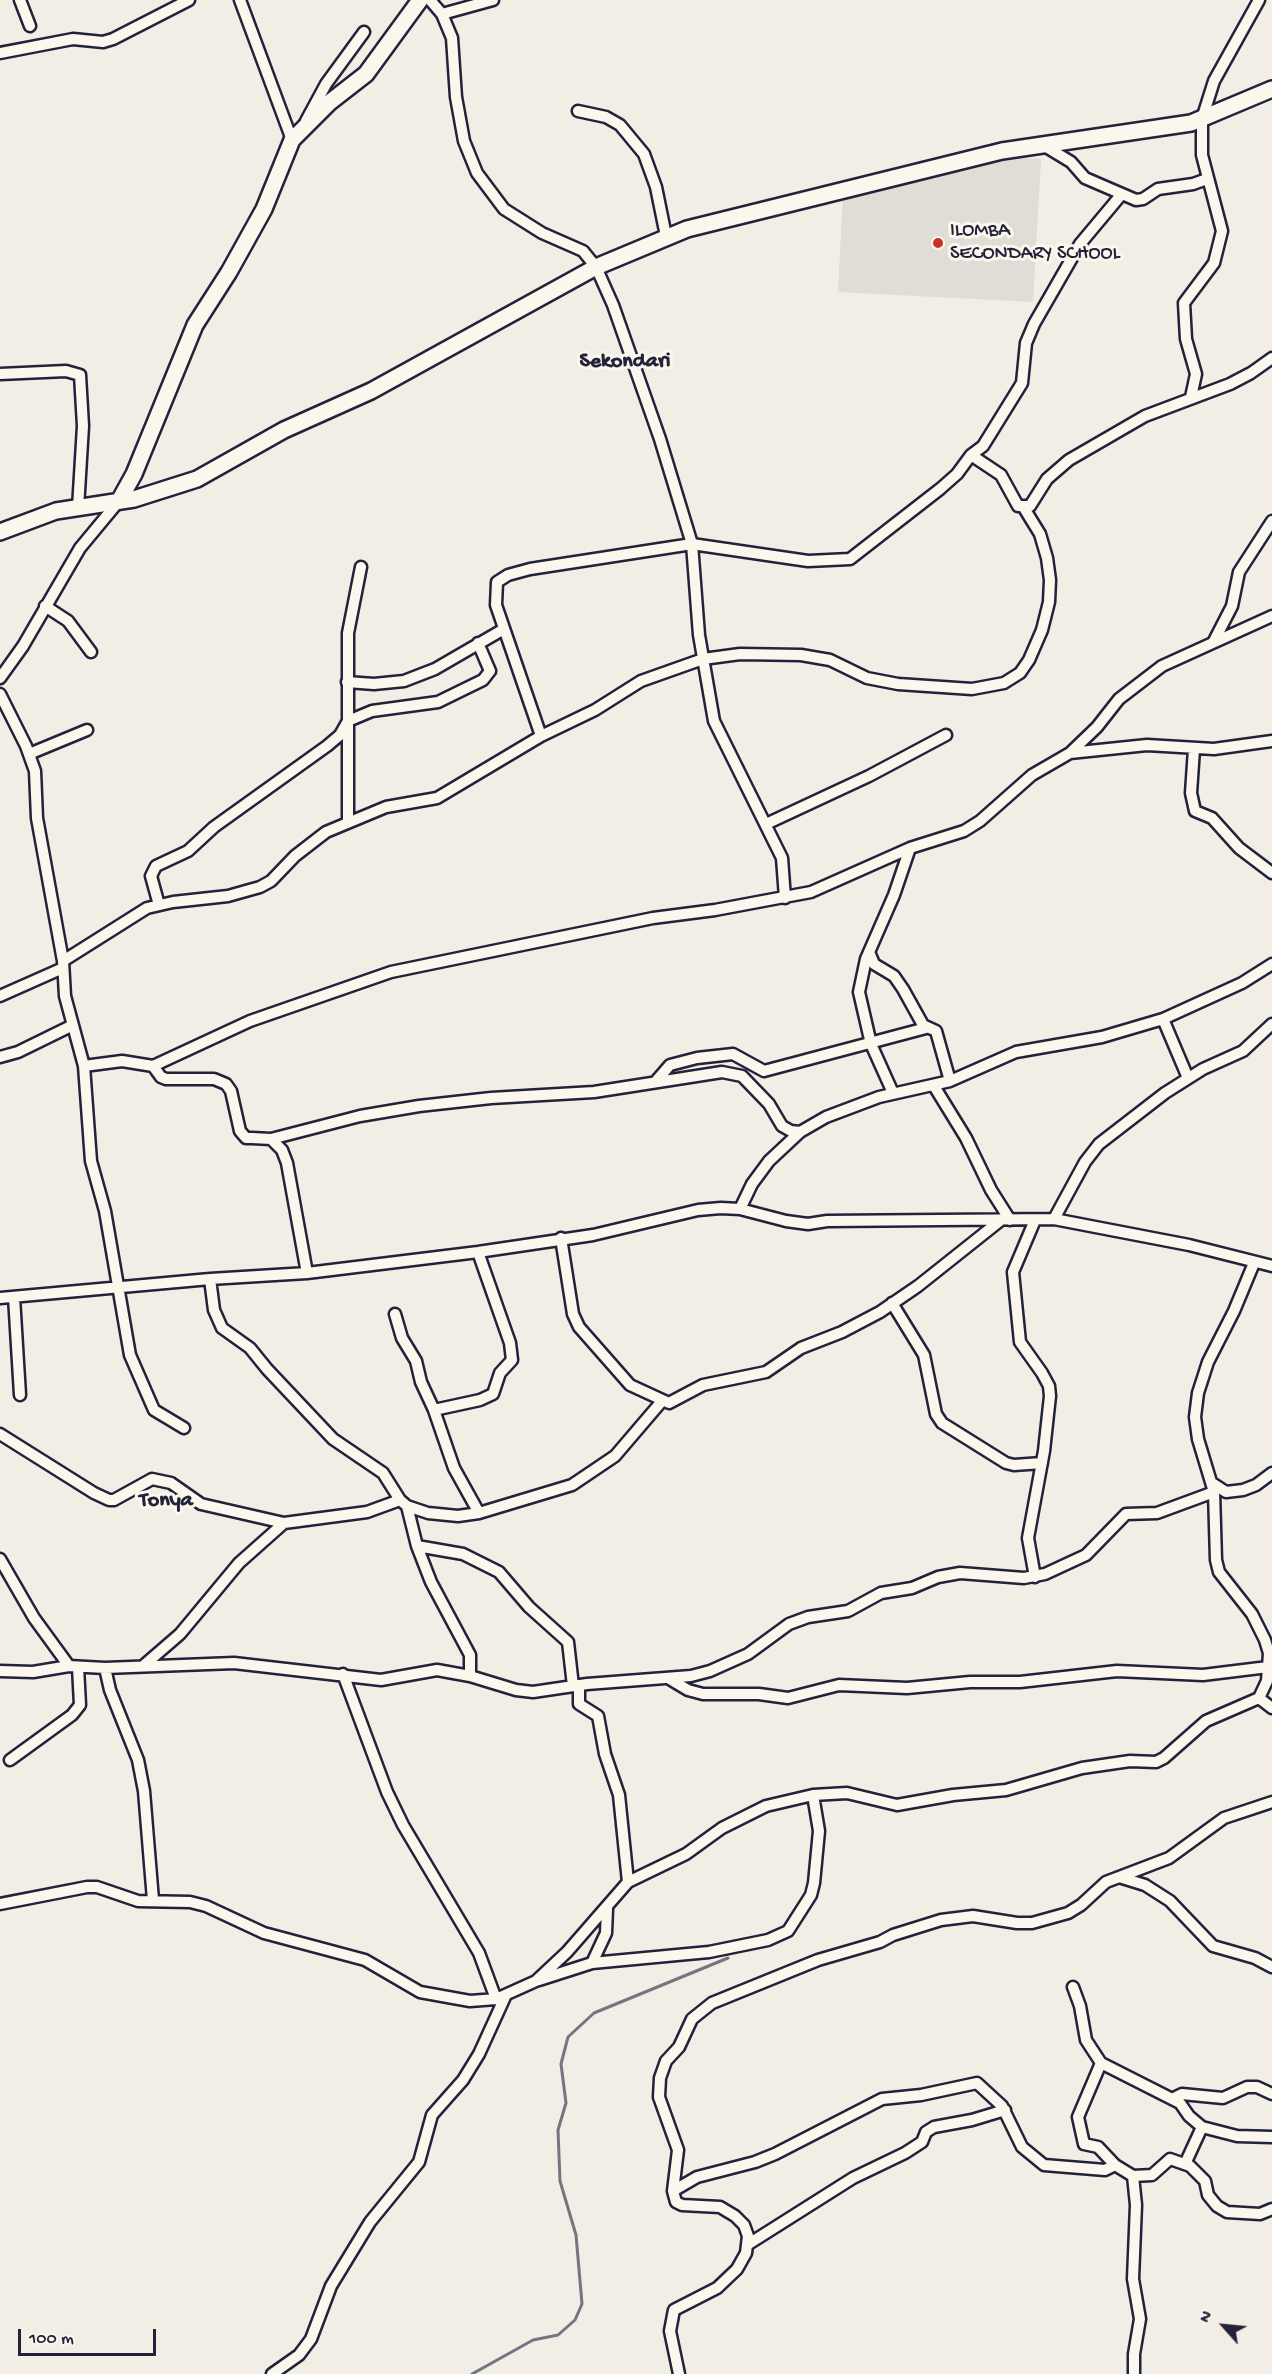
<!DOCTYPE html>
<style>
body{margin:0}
#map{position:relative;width:1272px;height:2374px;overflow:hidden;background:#f2eee5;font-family:"Gochi Hand",sans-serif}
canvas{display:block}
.north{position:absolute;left:1194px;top:2296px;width:60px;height:60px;-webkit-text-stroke:4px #fbf7ec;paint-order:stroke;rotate:297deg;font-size:16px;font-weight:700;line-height:24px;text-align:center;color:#22223b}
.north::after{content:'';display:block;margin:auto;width:21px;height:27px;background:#22223b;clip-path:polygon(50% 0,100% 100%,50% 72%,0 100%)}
.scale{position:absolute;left:18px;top:2329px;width:138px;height:27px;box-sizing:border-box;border:3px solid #22223b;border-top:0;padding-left:8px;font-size:18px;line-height:21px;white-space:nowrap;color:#22223b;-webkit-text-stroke:4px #fbf7ec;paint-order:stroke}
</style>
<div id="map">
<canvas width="1272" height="2374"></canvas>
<div class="north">N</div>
<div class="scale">100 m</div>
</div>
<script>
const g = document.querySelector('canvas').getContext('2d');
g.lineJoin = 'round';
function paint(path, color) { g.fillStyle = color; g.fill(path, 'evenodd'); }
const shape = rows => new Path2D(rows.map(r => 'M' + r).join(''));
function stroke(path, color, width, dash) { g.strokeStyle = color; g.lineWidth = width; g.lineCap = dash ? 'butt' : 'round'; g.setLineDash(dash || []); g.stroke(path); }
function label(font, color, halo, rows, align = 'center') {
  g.font = font + ' "Gochi Hand",sans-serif'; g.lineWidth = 6; g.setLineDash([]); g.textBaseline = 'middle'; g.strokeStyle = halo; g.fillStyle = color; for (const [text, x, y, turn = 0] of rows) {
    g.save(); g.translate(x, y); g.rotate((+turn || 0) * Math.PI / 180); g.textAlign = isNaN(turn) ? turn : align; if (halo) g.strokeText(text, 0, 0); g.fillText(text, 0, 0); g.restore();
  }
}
const built = shape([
 [980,156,1041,159,1033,302,838,292,843,193]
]);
const stream = shape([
 [472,2374,533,2340,558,2335,575,2320,582,2304,576,2235,560,2181,558,2130,566,2103,561,2064,568,2037,594,2013,728,1958]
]);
const street = shape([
 [20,0,30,26],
 [240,0,292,140],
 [430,0,442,14,452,38,456,97,464,141,477,173,504,209,542,233,583,251,596,267,613,305,660,439,692,544,699,635,714,721,782,858,785,898],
 [442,14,493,0],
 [0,53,73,39,103,42,113,39,189,0],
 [578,111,606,117,620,125,644,154,656,187,666,236],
 [306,121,326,84,364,32],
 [1043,145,1071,162,1085,178,1136,200,1143,199,1158,189,1193,184,1207,179],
 [0,374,66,371,80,375,83,426,78,508],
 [1191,397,1196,374,1186,339,1184,303,1214,263,1222,231,1202,155,1202,119,1214,81,1259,0],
 [971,455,1001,475,1018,506,1030,506,1047,479,1069,460,1145,416,1230,384,1251,373,1272,358],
 [45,606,68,621,91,652],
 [1214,641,1232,606,1239,572,1272,521],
 [0,678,23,646,80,548,119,501],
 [347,682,374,684,404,681,435,669,504,629],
 [0,694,26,746,35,771,37,818,63,961,65,996,84,1066,91,1161,105,1211,130,1355,154,1410,184,1428],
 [541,736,496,605,497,582,508,575,530,569,692,544,808,561,850,559,940,489,957,474,971,455,983,446,1022,383,1026,343,1034,324,1080,244,1121,195],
 [1194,749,1191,793,1195,811,1212,818,1239,848,1272,873],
 [1070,753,1147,745,1214,749,1272,741],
 [29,754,87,730],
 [348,821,348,633,361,567],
 [766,824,869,776,946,735],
 [159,905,151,876,156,866,188,851,214,827,327,746,340,735,348,721,372,711,438,702,483,680,490,671,478,643],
 [869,952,874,964,894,976,903,989,923,1025,936,1031,950,1081],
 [63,961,147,908,173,902,228,896,260,887,271,881,295,856,326,832,386,807,437,798,541,736,595,710,641,681,703,659,740,654,801,655,830,660,867,678,898,684,972,689,1004,683,1020,673,1029,660,1042,630,1049,602,1050,580,1047,558,1040,534,1024,508],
 [0,996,63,968],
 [1163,1019,1188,1078],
 [0,1057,18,1052,71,1026],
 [84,1066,122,1061,153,1066,250,1021,391,972,653,918,715,910,811,892,910,848,964,831,980,821,1032,775,1070,753,1097,727,1119,699,1162,666,1272,616],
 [153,1066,161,1077,166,1079,214,1079,226,1084,231,1091,240,1131,246,1138,252,1138,271,1139,360,1116,419,1106,491,1098,594,1092,722,1072,742,1076,769,1104,782,1126,791,1131,800,1132],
 [657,1080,670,1065,697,1058,733,1054,764,1071,926,1028],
 [934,1086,966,1138,991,1190,1010,1220],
 [893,1093,871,1044,859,992,866,959,894,895,910,848],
 [271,1139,282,1150,287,1163,307,1273],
 [740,1209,752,1184,769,1161,800,1132,826,1117,879,1097,950,1081,1016,1052,1102,1037,1163,1019,1242,983,1272,964],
 [1054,1219,1085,1162,1099,1144,1165,1093,1203,1069,1243,1051,1272,1024],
 [1035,1220,1013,1272,1020,1342,1042,1373,1049,1386,1050,1396,1044,1451,1028,1538,1035,1577],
 [561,1238,573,1314,579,1327,630,1385,669,1403,703,1385,766,1372,801,1348,842,1332,880,1312,918,1286,1001,1220],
 [210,1279,214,1310,222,1328,250,1348,267,1369,333,1439,383,1473,400,1500,407,1506,428,1513,458,1516,479,1513,572,1485,615,1456,662,1401],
 [14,1297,20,1395],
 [0,1298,210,1279,307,1273,478,1252,593,1235,698,1210,721,1208,740,1209,786,1221,808,1224,827,1221,1054,1219,1189,1245,1272,1266],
 [892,1303,924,1355,936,1414,942,1423,1006,1463,1014,1465,1042,1463],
 [395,1314,402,1338,416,1361,421,1382,434,1410,454,1468,479,1513],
 [434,1410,480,1400,493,1394,500,1373,512,1360,510,1343,478,1252],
 [0,1434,94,1493,109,1500,114,1500,152,1479,171,1483,201,1504,284,1523,367,1512,400,1500],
 [1212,1483,1226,1492,1243,1490,1256,1485,1272,1473],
 [407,1506,417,1546,431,1582,470,1655,470,1676],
 [417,1546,463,1554,499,1572,529,1607,568,1642,573,1686],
 [0,1559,34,1618,69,1666],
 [143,1666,180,1634,239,1563,284,1523],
 [105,1668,110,1690,138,1760,144,1791,153,1900],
 [0,1671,33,1672,69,1666,105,1668,234,1663,381,1680,437,1670,470,1676,516,1690,533,1692,587,1684,691,1676,710,1671,748,1654,789,1624,808,1617,848,1611,881,1593,912,1588,938,1577,960,1573,1024,1578,1045,1574,1086,1555,1126,1514,1157,1513,1214,1492],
 [343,1674,387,1792,403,1825,479,1953,496,1999],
 [668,1678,688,1690,703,1694,759,1694,788,1698,839,1685,907,1688,970,1682,1020,1682,1117,1671,1203,1675,1268,1667],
 [579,1685,579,1704,598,1716,605,1754,619,1795,628,1882],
 [1259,1698,1272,1708],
 [10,1760,72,1715,80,1705,78,1667],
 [1119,1877,1145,1885,1170,1901,1213,1946,1255,1958,1272,1967],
 [0,1904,87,1887,97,1887,138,1901,190,1902,206,1906,264,1933,365,1960,420,1992,470,2001,496,1999,536,1981,567,1952,628,1882,686,1854,722,1828,766,1806,813,1795,847,1793,897,1805,953,1795,1006,1790,1082,1768,1130,1761,1156,1762,1164,1758,1206,1721,1259,1698,1267,1681,1269,1653,1265,1640,1252,1614,1219,1572,1216,1560,1214,1492,1198,1439,1195,1417,1198,1393,1208,1362,1234,1311,1254,1263],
 [592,1963,606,1933,607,1909],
 [539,1980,592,1963,709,1952,768,1940,788,1931,811,1895,814,1883,819,1831,813,1795],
 [1073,1987,1080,2006,1086,2040,1101,2063,1180,2103,1189,2116,1202,2127,1237,2136,1272,2137],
 [1101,2063,1078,2117,1084,2144,1098,2147,1115,2165,1133,2176,1152,2175,1170,2159,1190,2166,1205,2181,1208,2195,1217,2206,1227,2212,1260,2214,1272,2209],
 [1172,2099,1182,2094,1223,2098,1247,2087,1257,2087,1272,2094],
 [1185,2164,1202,2127],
 [1133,2176,1136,2205,1133,2279,1140,2319,1134,2354,1134,2374],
 [673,2191,697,2177,755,2162,775,2154,882,2099,921,2095,977,2083,1002,2106,1022,2147,1044,2165,1105,2170,1115,2165],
 [747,2245,853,2178,905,2153,922,2142,926,2132,934,2127,972,2120,1005,2110],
 [272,2374,299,2355,311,2339,331,2286,370,2222,419,2162,432,2115,463,2080,479,2054,505,1997],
 [679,2374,670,2331,674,2310,717,2288,737,2269,746,2253,748,2236,744,2225,735,2216,720,2207,682,2205,676,2202,673,2191,678,2150,659,2097,660,2078,666,2061,679,2047,692,2019,712,2003,818,1960,880,1942,893,1935,941,1920,973,1916,1017,1923,1032,1923,1068,1913,1081,1905,1106,1882,1169,1858,1224,1818,1272,1802]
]);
const secondary = shape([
 [119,501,134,474,195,325,229,272,264,209,292,140,330,102,366,74,420,0],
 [0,532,56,511,134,499,197,479,284,430,371,391,596,267,687,229,1002,151,1191,123,1272,89]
]);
const markers = [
 [938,243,6,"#c8321e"]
];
const poiNames = [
 ["ILOMBA",950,232],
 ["SECONDARY SCHOOL",950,255]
];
const quarterNames = [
 ["Sekondari",625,363],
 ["Tonya",166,1502]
];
paint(built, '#e0dcd6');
stroke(stream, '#76747f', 3);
stroke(street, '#22223b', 15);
stroke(secondary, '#22223b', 20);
stroke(street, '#fbf7ec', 10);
stroke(secondary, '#fbf7ec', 15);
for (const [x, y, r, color] of markers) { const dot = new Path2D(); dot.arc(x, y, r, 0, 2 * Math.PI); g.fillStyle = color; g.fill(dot); stroke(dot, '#fbf7ec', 2); }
label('20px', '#22223b', '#fbf7ec', poiNames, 'left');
label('bold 22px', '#22223b', '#fbf7ec', quarterNames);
</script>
